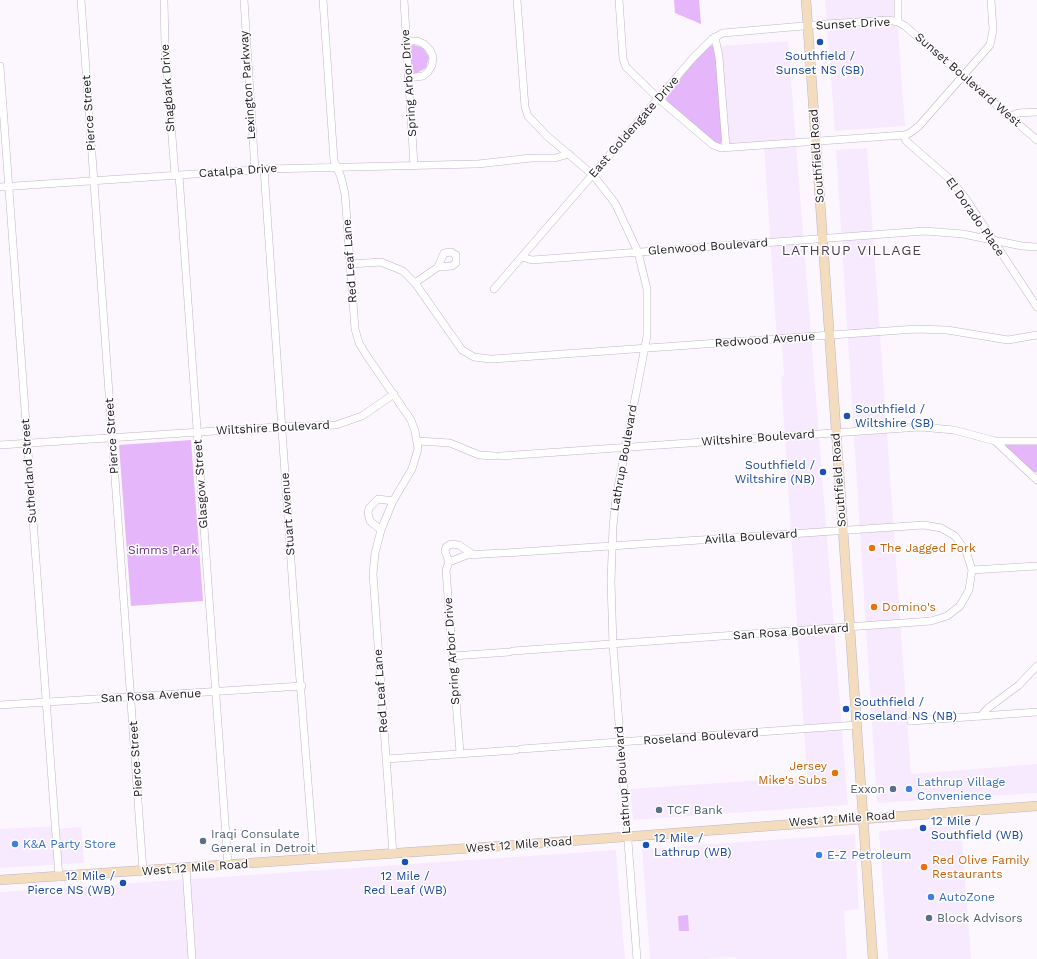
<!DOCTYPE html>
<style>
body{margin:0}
canvas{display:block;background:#fcf7ff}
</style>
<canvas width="1037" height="959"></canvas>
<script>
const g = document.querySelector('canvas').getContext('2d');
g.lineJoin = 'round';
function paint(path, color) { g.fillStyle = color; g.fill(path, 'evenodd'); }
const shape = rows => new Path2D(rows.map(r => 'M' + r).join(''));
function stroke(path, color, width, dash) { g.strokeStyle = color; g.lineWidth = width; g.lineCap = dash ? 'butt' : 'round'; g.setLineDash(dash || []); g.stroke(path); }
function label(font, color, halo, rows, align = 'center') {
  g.font = font + ' "Work Sans",sans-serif'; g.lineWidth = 3; g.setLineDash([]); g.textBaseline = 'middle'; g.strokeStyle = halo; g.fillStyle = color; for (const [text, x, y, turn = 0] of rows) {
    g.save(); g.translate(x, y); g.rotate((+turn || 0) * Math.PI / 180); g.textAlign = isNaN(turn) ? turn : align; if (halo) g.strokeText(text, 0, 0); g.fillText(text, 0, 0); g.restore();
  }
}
const built = shape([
 [825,0,896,0,905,126,835,131],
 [788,41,848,805,633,820,630,789,807,777,781,378,784,375,782,342,777,342,764,147,727,149,721,46],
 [867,148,911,774,1037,764,1037,793,877,803,836,150],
 [961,825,971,959,888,959,879,831],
 [58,826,58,829,81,827,84,863,0,868,0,829],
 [855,834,859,909,844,911,847,959,736,959,735,957,701,959,650,959,642,849],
 [616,850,625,959,0,959,0,892]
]);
const green = shape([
 [674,0,699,0,701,24,675,13],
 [414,45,423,48,429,57,426,68,415,74,412,72,410,49,410,46],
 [710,45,715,47,722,140,720,145,717,144,667,102,666,98,690,66],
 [191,440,203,601,131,606,119,445],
 [1006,444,1037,444,1037,472,1033,472,1007,449],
 [688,915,689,931,679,931,678,916]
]);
const minor = shape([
 [81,0,143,871],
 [164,0,165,46,175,175],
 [244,0,255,170],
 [323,0,334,161,341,177,345,194,355,329,359,343,367,356,411,420,415,431,418,449,412,469,393,501,381,530,375,553,373,574,393,854],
 [404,0,414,166],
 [517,0,525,107,528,116,547,136,593,175,615,203,638,252,647,289,647,336,616,498,613,526,611,582,613,645,637,959],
 [619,0,623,59,626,67,659,99,713,145,721,148,904,135,910,133,919,126,990,45,993,30,991,0],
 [898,22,898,0],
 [715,37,719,57,726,147],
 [406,41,417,41,424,44,430,50,433,57,432,65,428,72,423,76,408,78],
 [0,66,59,877],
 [1011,116,1018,113,1037,112],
 [904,135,906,141,951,180,966,199,1037,307],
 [478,164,531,158,555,158,569,154],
 [264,169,294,604,314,859],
 [179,175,228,865],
 [0,187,269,169,476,164],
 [522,257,532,260,925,231,963,234,1022,246,1037,247],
 [351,264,381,262,403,271,415,283,462,350,474,357,490,359],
 [415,283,438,267,452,266,456,263,456,255,451,252,444,253,438,267],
 [494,289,693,58,712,39,723,33,826,24,888,20,898,22,905,26,1037,140],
 [493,359,916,329,947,330,1008,340,1037,335],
 [418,441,450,443,479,455,495,456],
 [995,441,1037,480],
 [0,445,277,427,336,425,362,416,394,394],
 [501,456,920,427,954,430,995,441,1037,441],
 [381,530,370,521,368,513,369,508,378,499,393,501],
 [506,553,924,525,941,528,955,536,966,551,972,570,969,590,960,606,947,616,931,621,513,651],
 [449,562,446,570,460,753],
 [449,562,467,555,501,553],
 [449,562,445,551,446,547,451,544,459,545,474,555],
 [972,570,1037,566],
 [453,656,509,652],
 [0,705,302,686],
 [981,716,988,708,1019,685,1037,666],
 [911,721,1037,712],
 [521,749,857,725],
 [386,759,516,750],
 [186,868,192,959]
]);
const secondary = shape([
 [806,0,873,959],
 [0,880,516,845,1037,806]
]);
const markers = [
 [820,42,4,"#1a4fb4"],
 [847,416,4,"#1a4fb4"],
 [823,472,4,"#1a4fb4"],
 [872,548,4,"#e8710a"],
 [874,607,4,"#e8710a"],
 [846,709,4,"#1a4fb4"],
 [835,773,4,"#e8710a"],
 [893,789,4,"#5c6f8a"],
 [909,789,4,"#3f7fe0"],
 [659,810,4,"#5c6f8a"],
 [923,828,4,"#1a4fb4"],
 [203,841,4,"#5c6f8a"],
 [15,844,4,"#3f7fe0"],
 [646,845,4,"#1a4fb4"],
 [819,855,4,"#3f7fe0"],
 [405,862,4,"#1a4fb4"],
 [924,867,4,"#e8710a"],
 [123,883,4,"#1a4fb4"],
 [931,897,4,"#3f7fe0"],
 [929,918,4,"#5c6f8a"]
];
const streetNames = [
 ["Sunset Drive",853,24,-3],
 ["Sunset Boulevard West",968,80,41],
 ["Spring Arbor Drive",409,83,-94],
 ["Lexington Parkway",248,85,-94],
 ["Shagbark Drive",168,88,-94],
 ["Pierce Street",89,113,-94],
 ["East Goldengate Drive",634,127,-49],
 ["Southfield Road",817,156,-94],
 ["Catalpa Drive",238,171,-4],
 ["El Dorado Place",975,217,55],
 ["Glenwood Boulevard",708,247,-4],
 ["Red Leaf Lane",350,261,-94],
 ["Redwood Avenue",765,340,-4],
 ["Wiltshire Boulevard",273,428,-3],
 ["Pierce Street",112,436,-94],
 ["Wiltshire Boulevard",758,438,-4],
 ["Lathrup Boulevard",624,458,-80],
 ["Sutherland Street",29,471,-94],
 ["Southfield Road",839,480,-94],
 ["Glasgow Street",201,484,-94],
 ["Stuart Avenue",288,514,-94],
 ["Avilla Boulevard",751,537,-4],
 ["San Rosa Boulevard",791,632,-4],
 ["Spring Arbor Drive",452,651,-94],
 ["Red Leaf Lane",381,691,-94],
 ["San Rosa Avenue",151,696,-3],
 ["Roseland Boulevard",701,737,-4],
 ["Pierce Street",136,759,-94],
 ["Lathrup Boulevard",623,780,-94],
 ["West 12 Mile Road",842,819,-4],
 ["West 12 Mile Road",519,845,-4],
 ["West 12 Mile Road",195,868,-4]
];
const transitNames = [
 ["Southfield /",820,56,"center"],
 ["Sunset NS (SB)",820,70,"center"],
 ["Southfield /",855,409],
 ["Wiltshire (SB)",855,423],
 ["Southfield /",815,465,"right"],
 ["Wiltshire (NB)",815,479,"right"],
 ["Southfield /",854,702],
 ["Roseland NS (NB)",854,716],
 ["12 Mile /",931,821],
 ["Southfield (WB)",931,835],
 ["12 Mile /",654,838],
 ["Lathrup (WB)",654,852],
 ["12 Mile /",115,876,"right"],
 ["Pierce NS (WB)",115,890,"right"],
 ["12 Mile /",405,876,"center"],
 ["Red Leaf (WB)",405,890,"center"]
];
const foodNames = [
 ["The Jagged Fork",880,548],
 ["Domino's",882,607],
 ["Jersey",827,766,"right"],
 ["Mike's Subs",827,780,"right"],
 ["Red Olive Family",932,860],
 ["Restaurants",932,874]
];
const parkNames = [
 ["Simms Park",163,550]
];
const shopNames = [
 ["Lathrup Village",917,782],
 ["Convenience",917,796],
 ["K&A Party Store",23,844],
 ["E-Z Petroleum",827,855],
 ["AutoZone",939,897]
];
const serviceNames = [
 ["Exxon",885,789,"right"],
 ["TCF Bank",667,810],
 ["Iraqi Consulate",211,834],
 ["General in Detroit",211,848],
 ["Block Advisors",937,918]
];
const quarterNames = [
 ["LATHRUP VILLAGE",852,251]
];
paint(built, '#f8eafe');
paint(green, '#e5b6f9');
stroke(minor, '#bfb3c4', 8);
stroke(secondary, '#bfb3c4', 10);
stroke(minor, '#fff', 7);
stroke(secondary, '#f4ddbe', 9);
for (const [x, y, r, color] of markers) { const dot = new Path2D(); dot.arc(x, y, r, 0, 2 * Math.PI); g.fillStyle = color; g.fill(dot); stroke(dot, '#fff', 1.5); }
label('12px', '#1c171e', '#fff', streetNames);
label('12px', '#164399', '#fff', transitNames, 'left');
label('12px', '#c56008', '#fff', foodNames, 'left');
label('12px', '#6e2e86', '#fff', parkNames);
label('12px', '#366cbe', '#fff', shopNames, 'left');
label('12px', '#4e5e75', '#fff', serviceNames, 'left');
g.letterSpacing = '1px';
label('14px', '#483e4c', '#fff', quarterNames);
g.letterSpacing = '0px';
</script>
